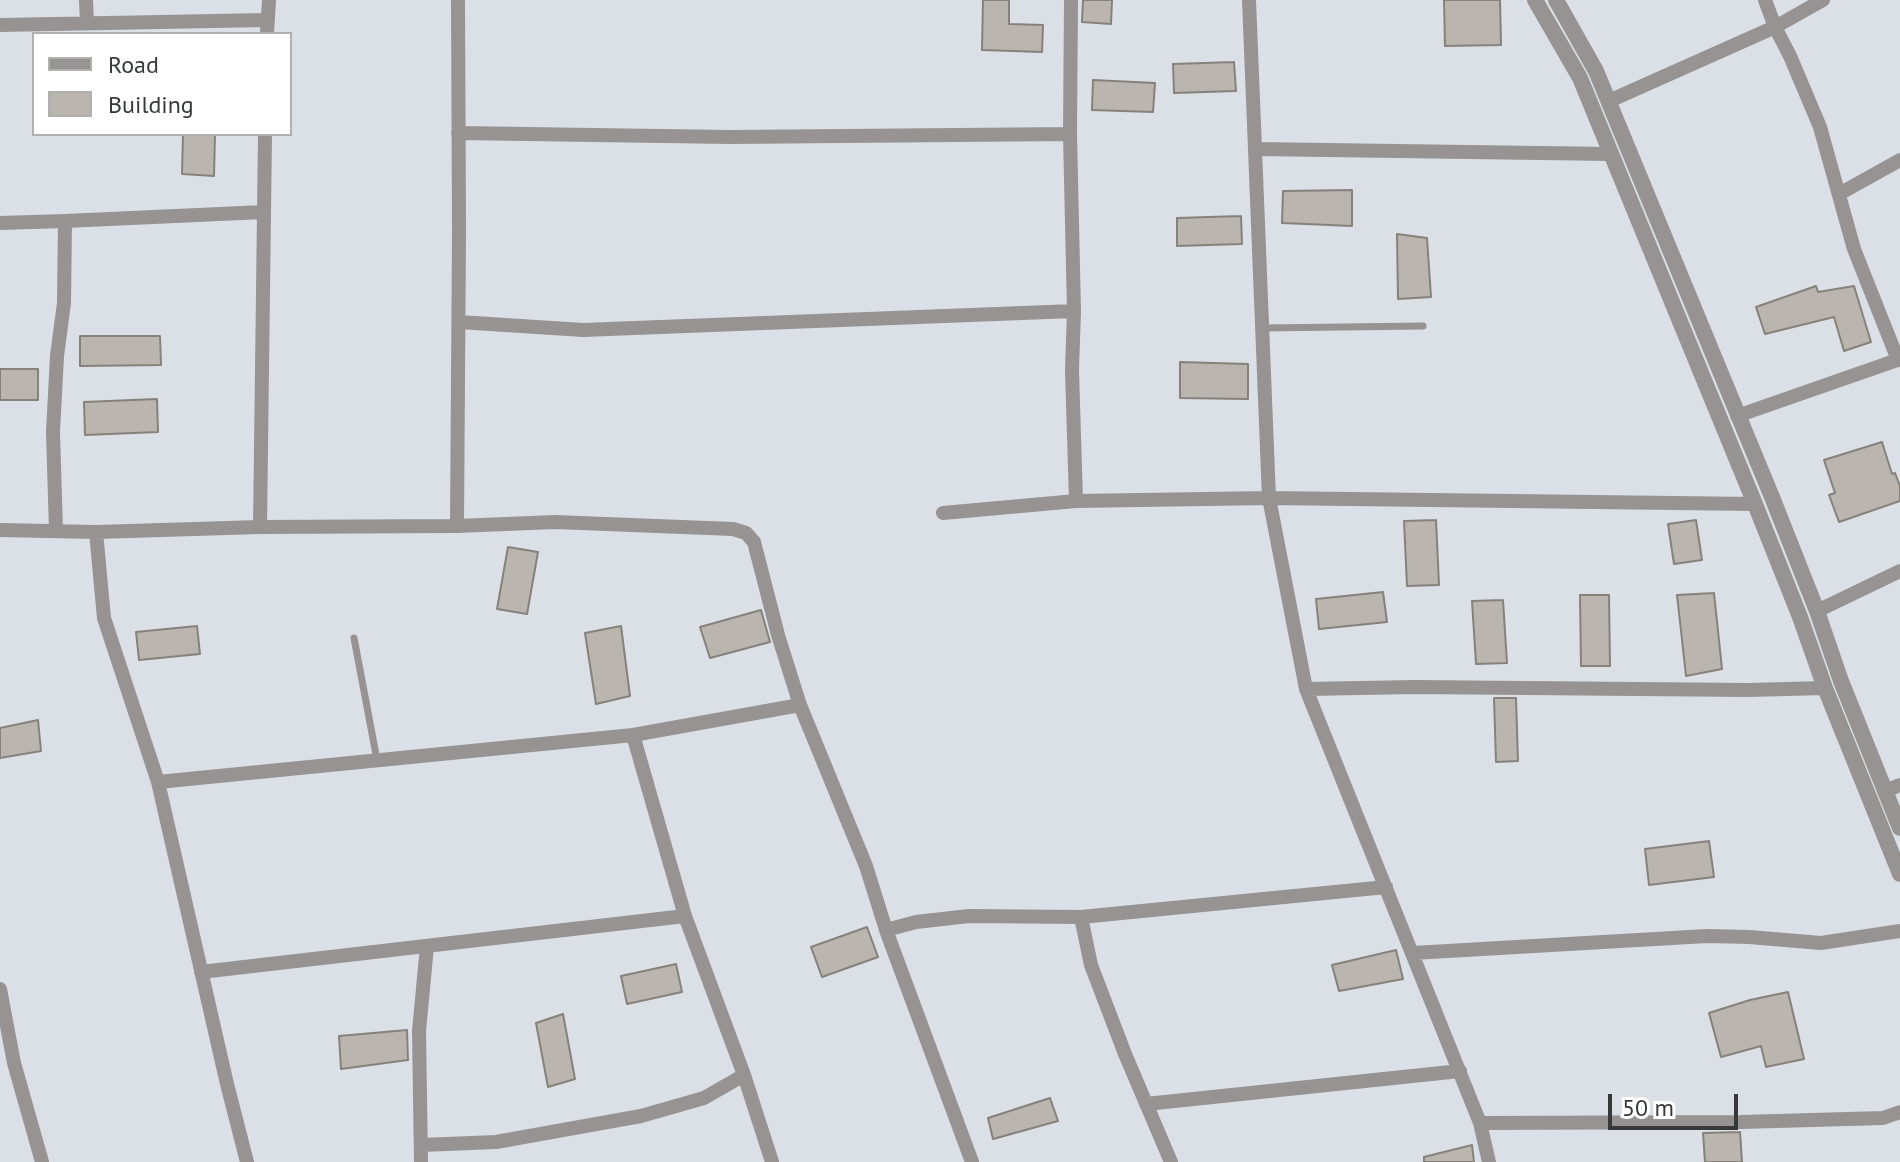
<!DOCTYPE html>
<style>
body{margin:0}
#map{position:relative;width:1900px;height:1162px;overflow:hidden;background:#dbe0e7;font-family:"PT Sans",sans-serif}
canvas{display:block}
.legend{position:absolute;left:32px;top:32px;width:260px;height:104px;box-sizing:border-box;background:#fff;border:2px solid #afafb0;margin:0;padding:10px 14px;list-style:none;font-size:24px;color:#36383a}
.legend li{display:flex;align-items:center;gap:16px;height:40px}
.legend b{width:40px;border:2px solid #afafb0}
.scale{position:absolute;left:1608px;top:1094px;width:130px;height:36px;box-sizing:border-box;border:4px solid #36383a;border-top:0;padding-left:10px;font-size:24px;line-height:28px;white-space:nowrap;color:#36383a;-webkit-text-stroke:6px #fff;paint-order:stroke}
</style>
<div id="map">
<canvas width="1900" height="1162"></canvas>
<ul class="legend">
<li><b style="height:10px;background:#969392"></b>Road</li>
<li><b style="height:22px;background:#bbb5af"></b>Building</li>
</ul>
<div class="scale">50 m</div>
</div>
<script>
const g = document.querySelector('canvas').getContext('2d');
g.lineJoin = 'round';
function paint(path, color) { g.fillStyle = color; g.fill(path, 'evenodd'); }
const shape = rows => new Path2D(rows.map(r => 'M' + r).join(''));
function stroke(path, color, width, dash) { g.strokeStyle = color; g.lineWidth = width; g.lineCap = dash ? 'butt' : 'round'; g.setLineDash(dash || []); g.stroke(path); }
const building = shape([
 [983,0,1009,0,1009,24,1043,25,1042,52,982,50,983,0],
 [1083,0,1112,0,1111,24,1082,22,1083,0],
 [1444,0,1500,0,1501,45,1445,46,1444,0],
 [1234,62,1236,91,1174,93,1173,64,1234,62],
 [1093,80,1155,83,1153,112,1092,110,1093,80],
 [183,134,215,134,214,176,182,174,183,134],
 [1352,190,1352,226,1282,223,1283,191,1352,190],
 [1241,216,1242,244,1177,246,1177,218,1241,216],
 [1397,234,1427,238,1431,297,1398,299,1397,234],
 [1816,286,1818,292,1854,286,1871,342,1844,351,1834,317,1765,334,1756,307,1816,286],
 [80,336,160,336,161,365,80,366,80,336],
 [1180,362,1248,364,1248,399,1180,398,1180,362],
 [0,369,38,369,38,400,0,400,0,369],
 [157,399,158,432,85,435,84,402,157,399],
 [1882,442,1892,474,1895,473,1900,486,1900,501,1839,522,1829,495,1835,493,1824,460,1882,442],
 [1436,520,1439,585,1407,586,1404,521,1436,520],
 [1696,520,1702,560,1674,564,1668,524,1696,520],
 [508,547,538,552,527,614,497,609,508,547],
 [1383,592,1387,622,1319,629,1316,599,1383,592],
 [1714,593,1722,669,1686,676,1677,595,1714,593],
 [1580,595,1609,595,1610,666,1581,666,1580,595],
 [1503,600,1507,663,1476,664,1472,601,1503,600],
 [761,610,770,642,710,658,700,627,761,610],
 [197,626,200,654,139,660,136,632,197,626],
 [621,626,630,696,596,704,585,633,621,626],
 [1494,698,1516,698,1518,761,1496,762,1494,698],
 [38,720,41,751,0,758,0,728,38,720],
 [1709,841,1714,877,1649,885,1645,849,1709,841],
 [867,927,878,957,822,977,811,947,867,927],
 [1396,950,1403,979,1339,991,1332,965,1396,950],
 [676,964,682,992,627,1004,621,976,676,964],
 [1788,992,1804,1059,1766,1067,1761,1046,1721,1057,1709,1013,1750,1000,1788,992],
 [563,1014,575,1079,548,1087,536,1023,563,1014],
 [407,1030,408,1060,341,1069,339,1036,407,1030],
 [1050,1098,1058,1121,993,1139,988,1118,1050,1098],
 [1740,1132,1742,1162,1705,1162,1703,1133,1740,1132],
 [1472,1145,1474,1162,1424,1162,1424,1157,1472,1145]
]);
const service = shape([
 [1263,328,1423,326],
 [354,638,377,760]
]);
const minor = shape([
 [86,0,87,22],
 [1071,0,1070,134,1074,311,1072,370,1076,501],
 [1249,0,1269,498,1306,689,1480,1123,1489,1162],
 [1765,0,1775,27,1790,56,1820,127,1854,249,1898,360],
 [0,25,267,20],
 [267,34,269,0],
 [1609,101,1775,27,1823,0],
 [458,133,730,137,1070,134],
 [1255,149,1611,154],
 [1839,194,1900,160],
 [0,223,65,221,264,212],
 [459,322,583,330,1074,311],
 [1737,416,1900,359],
 [943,513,1076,501,1269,498,1755,504],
 [457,526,459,231,458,0],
 [260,527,265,134],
 [0,530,96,532,260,527,457,526,555,522,733,529,746,533,754,542,778,635,800,705,866,866,886,930,972,1162],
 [56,531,53,432,57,356,64,303,65,221],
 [96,532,104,618,158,782,227,1084,247,1162],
 [1817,611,1900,571],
 [1306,689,1415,687,1748,690,1825,688],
 [633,735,685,916,744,1075,772,1162],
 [158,782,633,735,800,705],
 [1885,791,1900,785],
 [1081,917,1091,965,1125,1054,1171,1162],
 [886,930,916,922,969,916,1081,917,1386,887],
 [1413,953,1707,936,1749,937,1821,943,1900,931],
 [201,972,685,916],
 [0,989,14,1063,42,1162],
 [1146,1104,1460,1071],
 [1480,1123,1741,1122,1883,1118,1900,1112],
 [421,1145,496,1142,641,1116,704,1098,744,1075],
 [421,1162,419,1031,427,946]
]);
const tertiary = shape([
 [1535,0,1580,78,1755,504,1800,617,1825,688,1900,874],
 [1556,0,1596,71,1772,497,1817,611,1841,681,1900,828]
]);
paint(building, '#bbb5af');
stroke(building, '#86817b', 2);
stroke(service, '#969392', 7);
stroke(minor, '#969392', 14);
stroke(tertiary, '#969392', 16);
</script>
